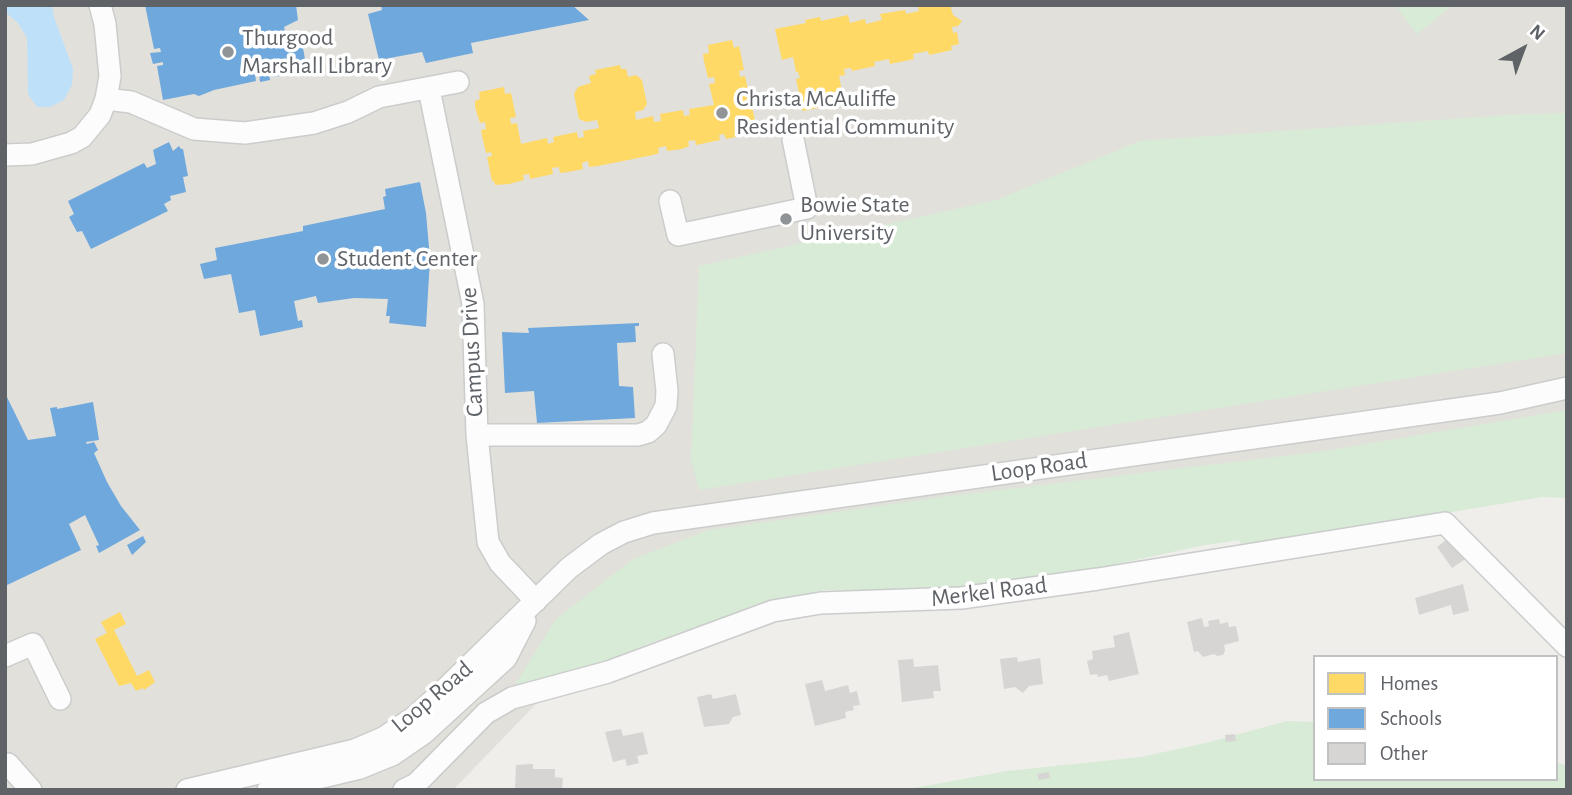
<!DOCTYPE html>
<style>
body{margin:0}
#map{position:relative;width:1572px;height:795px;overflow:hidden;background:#efeeea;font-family:"Alegreya Sans",sans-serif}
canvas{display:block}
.frame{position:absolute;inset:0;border:7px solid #5f6368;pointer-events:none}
.legend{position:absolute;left:1313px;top:655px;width:245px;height:126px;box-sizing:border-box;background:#fff;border:2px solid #bfc1c3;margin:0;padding:9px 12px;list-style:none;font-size:21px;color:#5f6368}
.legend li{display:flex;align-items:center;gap:14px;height:35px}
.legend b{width:35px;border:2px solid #bfc1c3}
.north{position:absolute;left:1488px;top:14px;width:70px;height:70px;-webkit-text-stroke:5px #fff;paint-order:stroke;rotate:41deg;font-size:19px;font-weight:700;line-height:28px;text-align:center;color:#5f6368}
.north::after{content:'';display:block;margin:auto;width:24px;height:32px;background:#5f6368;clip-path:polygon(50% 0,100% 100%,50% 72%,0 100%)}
</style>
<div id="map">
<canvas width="1572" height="795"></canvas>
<div class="frame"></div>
<ul class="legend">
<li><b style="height:19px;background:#ffd966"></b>Homes</li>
<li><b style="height:19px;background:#6fa8dc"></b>Schools</li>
<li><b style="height:19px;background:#d6d5d3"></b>Other</li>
</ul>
<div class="north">N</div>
</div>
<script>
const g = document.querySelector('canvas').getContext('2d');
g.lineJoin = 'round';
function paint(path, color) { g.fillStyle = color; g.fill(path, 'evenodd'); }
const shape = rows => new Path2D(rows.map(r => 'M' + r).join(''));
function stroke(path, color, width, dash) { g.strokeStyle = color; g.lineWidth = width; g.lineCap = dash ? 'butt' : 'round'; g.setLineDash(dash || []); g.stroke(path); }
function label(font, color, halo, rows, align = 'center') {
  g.font = font + ' "Alegreya Sans",sans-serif'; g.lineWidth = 7; g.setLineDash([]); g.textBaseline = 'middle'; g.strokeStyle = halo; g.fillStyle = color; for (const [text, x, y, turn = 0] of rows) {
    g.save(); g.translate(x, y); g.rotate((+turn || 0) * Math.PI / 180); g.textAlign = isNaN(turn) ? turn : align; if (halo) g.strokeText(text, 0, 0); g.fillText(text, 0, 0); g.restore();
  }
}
const education = shape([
 [5,5,1567,5,1567,434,650,591,566,673,453,790,5,790]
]);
const green = shape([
 [1395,5,1453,5,1417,34],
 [1567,113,1567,353,699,490,691,459,699,266,996,200,1140,141,1507,115],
 [1567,410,1567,498,1542,497,1243,547,1239,540,1200,546,1039,581,927,591,824,590,727,616,648,644,569,676,513,688,556,619,633,559,709,530,950,496,1325,451],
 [1287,721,1315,722,1315,779,1556,779,1556,762,1567,766,1567,790,903,790,1007,771,1141,757,1210,742]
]);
const water = shape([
 [5,5,52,5,54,17,73,69,72,85,64,100,50,107,37,107,28,94,27,38,18,23,5,12]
]);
const homes = shape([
 [924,5,950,5,953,15,962,21,958,26,952,27,953,33,957,32,959,44,951,46,952,50,929,55,928,51,913,54,914,59,890,64,889,59,874,62,875,66,852,71,851,68,844,69,845,75,839,76,844,102,803,111,796,79,800,78,798,72,796,72,793,57,782,60,775,29,806,23,805,20,820,17,821,21,848,15,850,23,865,19,866,24,882,20,880,14,905,10,906,14,919,11,918,7],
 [732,40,734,48,739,46,744,70,739,71,740,77,745,76,750,99,745,100,746,104,751,103,757,128,754,128,755,133,726,139,724,134,719,135,720,140,696,145,695,140,688,141,689,146,682,149,667,151,666,146,658,148,659,153,653,155,598,166,589,167,588,161,582,163,583,169,568,172,560,173,559,167,552,168,553,174,530,179,529,174,523,175,524,180,509,184,495,185,494,181,492,181,487,157,492,156,491,152,486,153,482,136,481,130,486,129,485,122,480,123,475,107,475,101,480,99,479,92,504,87,505,94,511,93,516,117,510,118,511,124,517,123,521,144,547,138,548,144,554,142,553,137,577,132,578,138,584,137,583,131,599,128,597,120,586,122,579,119,574,94,578,87,591,83,589,76,596,74,595,70,620,65,621,69,626,69,628,77,636,75,642,80,647,104,643,110,635,112,636,120,653,116,654,122,661,121,660,114,683,110,684,116,690,115,689,109,714,105,709,84,715,83,714,77,708,78,704,61,703,54,709,53,708,45],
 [120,612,126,624,114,630,137,676,149,670,155,682,144,690,143,688,136,691,131,683,119,686,95,639,107,633,101,622]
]);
const schools = shape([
 [145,5,296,5,298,20,284,27,287,39,301,37,307,70,274,77,272,68,269,71,270,80,260,82,259,72,255,74,256,81,214,90,199,96,194,94,163,100,157,66,163,65,163,62,153,64,150,53,161,52,160,48,154,49],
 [381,5,572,5,589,20,471,43,473,53,426,63,422,52,379,60,368,14,382,10],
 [169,142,173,151,179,146,181,149,183,149,188,176,183,177,186,192,170,196,171,200,164,204,168,211,91,249,82,231,77,232,69,217,74,214,68,201,144,163,147,168,156,164,153,150],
 [420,182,426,213,430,259,426,327,389,323,390,316,386,316,388,299,354,298,318,303,316,296,294,301,298,321,302,320,303,327,260,336,255,310,239,313,231,274,204,279,200,264,217,260,215,248,303,231,303,226,385,209,383,197,386,196,385,189],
 [639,323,639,326,635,326,636,342,617,343,619,386,633,387,635,418,537,423,534,391,505,393,502,332,529,333,528,328],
 [5,393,28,440,56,436,50,408,57,407,57,409,93,402,99,440,86,442,87,444,94,442,98,450,94,453,107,482,121,506,140,530,99,553,96,546,99,545,85,515,69,524,81,550,5,586],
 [143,536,146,542,132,555,127,545]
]);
const building = shape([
 [1451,536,1467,558,1452,568,1437,547],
 [1463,584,1469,611,1453,615,1451,605,1419,615,1415,598],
 [1202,618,1204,627,1209,626,1208,621,1219,619,1220,624,1228,622,1229,627,1236,626,1239,641,1224,645,1225,651,1223,655,1217,656,1214,654,1203,657,1198,651,1194,652,1187,622],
 [1129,632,1139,674,1109,681,1107,675,1098,677,1097,674,1090,675,1087,661,1093,659,1092,651,1115,647,1113,636],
 [1017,657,1018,662,1040,658,1043,684,1029,686,1023,693,1015,687,1004,689,1000,659],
 [913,659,914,667,938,665,941,691,933,691,934,698,902,702,898,660],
 [822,680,825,691,848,685,850,693,857,691,860,705,853,706,854,710,845,712,846,718,815,726,805,684],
 [711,694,713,699,736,694,741,715,733,717,729,724,704,727,697,697],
 [621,729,623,736,643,732,648,754,637,756,639,763,627,766,625,759,613,762,605,732],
 [1235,734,1236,741,1226,742,1225,735],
 [533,764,533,769,555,769,555,777,563,778,562,790,515,790,516,765],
 [1049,772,1050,778,1039,780,1037,774]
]);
const minor = shape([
 [429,89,473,304,477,435,488,542,500,563,536,601],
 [106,99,131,102,194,129,245,133,314,123,348,112,379,97,458,82],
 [5,155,32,154,71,143,82,137,100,115,106,99,110,76,105,24,100,5],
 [670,201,678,235,807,208,793,139],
 [477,435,638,435,648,432,656,425,666,406,667,391,663,354],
 [5,656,33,644,60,699],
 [8,764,31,790],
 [187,790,355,750,383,738,413,718,438,696,569,568,601,544,624,532,653,523,1500,403,1567,388],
 [268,790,360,768,392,755,424,733,506,658,525,621],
 [404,790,416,784,486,713,512,698,608,672,773,611,821,603,961,598,1098,579,1445,523,1567,646]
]);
const markers = [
 [228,52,7,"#919496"],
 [722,113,7,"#919496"],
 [786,219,7,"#919496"],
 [323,259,7,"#919496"]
];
const poiNames = [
 ["Thurgood",242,38],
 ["Marshall Library",242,66],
 ["Christa McAuliffe",736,99],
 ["Residential Community",736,127],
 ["Bowie State",800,205],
 ["University",800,233],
 ["Student Center",337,259]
];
const streetNames = [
 ["Campus Drive",472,352,-93],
 ["Loop Road",1039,467,-8],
 ["Merkel Road",989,592,-7],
 ["Loop Road",432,697,-40]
];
paint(education, '#e2e0da');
paint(green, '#d8ebd6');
paint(water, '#bfe0f9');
paint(homes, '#ffd966');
paint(schools, '#6fa8dc');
paint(building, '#d6d5d3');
stroke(minor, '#cbcccc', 24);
stroke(minor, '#fdfcfc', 21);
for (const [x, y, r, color] of markers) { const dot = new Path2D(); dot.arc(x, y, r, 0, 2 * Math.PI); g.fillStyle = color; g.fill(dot); stroke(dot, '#fff', 2.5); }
label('24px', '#5f6368', '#fff', poiNames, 'left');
label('24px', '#5f6368', '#fff', streetNames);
</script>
